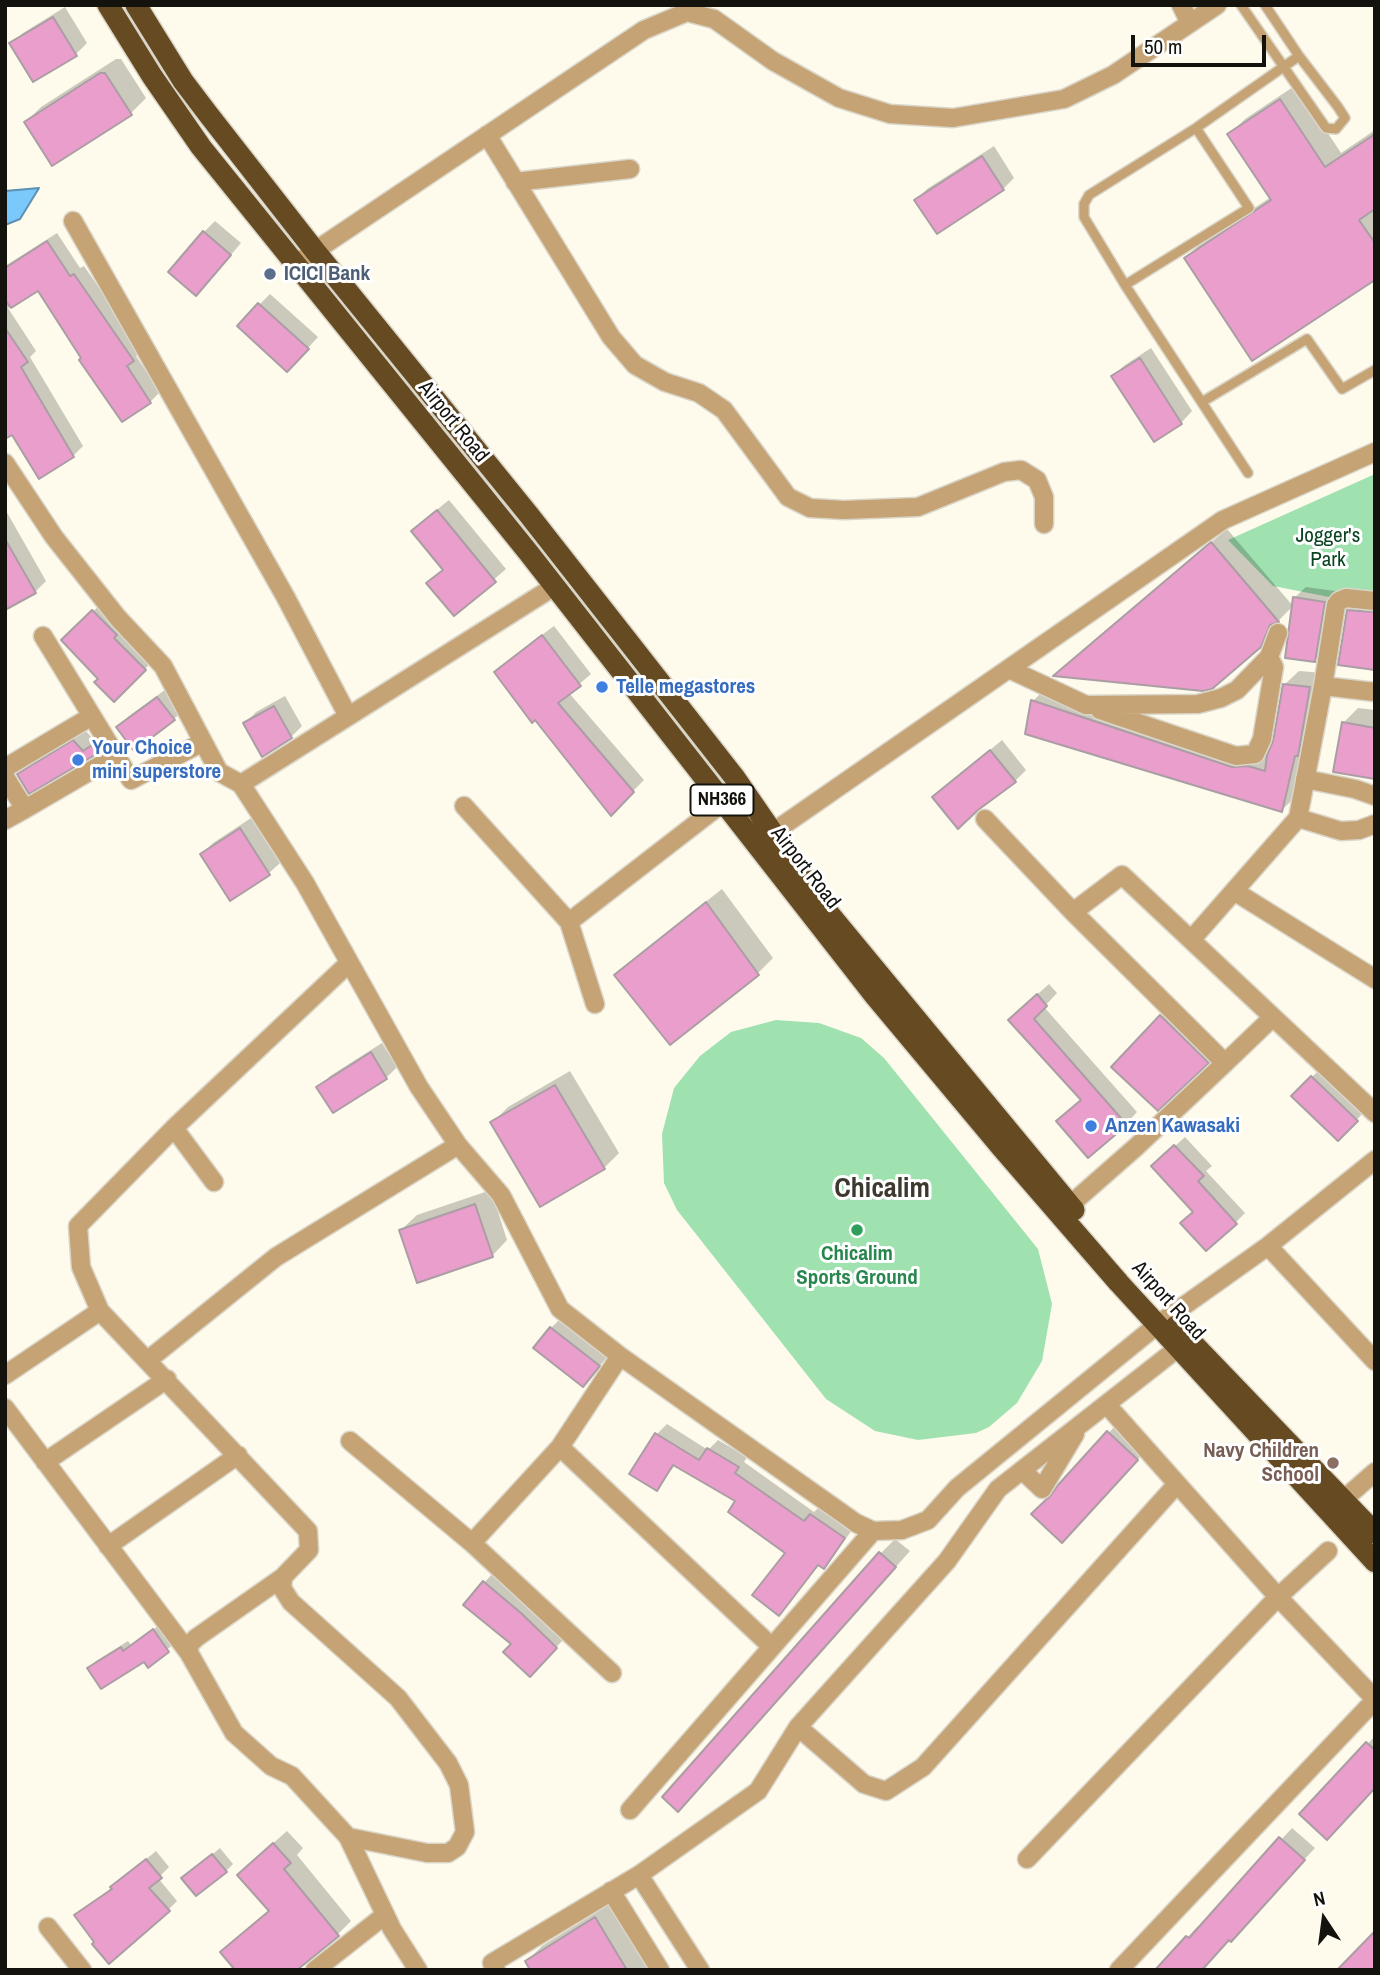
<!DOCTYPE html>
<style>
body{margin:0}
#map{position:relative;width:1380px;height:1975px;overflow:hidden;background:#fefaec;font-family:"Archivo Narrow",sans-serif}
canvas{display:block}
.frame{position:absolute;inset:0;border:7px solid #14120d;pointer-events:none}
.north{position:absolute;left:1289px;top:1884px;width:70px;height:70px;-webkit-text-stroke:5px #fff;paint-order:stroke;rotate:347deg;font-size:19px;font-weight:700;line-height:28px;text-align:center;color:#14120d}
.north::after{content:'';display:block;margin:auto;width:24px;height:32px;background:#14120d;clip-path:polygon(50% 0,100% 100%,50% 72%,0 100%)}
.scale{position:absolute;left:1131px;top:35px;width:135px;height:32px;box-sizing:border-box;border:4px solid #14120d;border-top:0;padding-left:9px;font-size:21px;line-height:24px;white-space:nowrap;color:#14120d;-webkit-text-stroke:5px #fff;paint-order:stroke}
</style>
<div id="map">
<canvas width="1380" height="1975"></canvas>
<div class="frame"></div>
<div class="north">N</div>
<div class="scale">50 m</div>
</div>
<script>
const g = document.querySelector('canvas').getContext('2d');
g.lineJoin = 'round';
function paint(path, color) { g.fillStyle = color; g.fill(path, 'evenodd'); }
const shape = rows => new Path2D(rows.map(r => 'M' + r).join(''));
function stroke(path, color, width, dash) { g.strokeStyle = color; g.lineWidth = width; g.lineCap = dash ? 'butt' : 'round'; g.setLineDash(dash || []); g.stroke(path); }
function label(font, color, halo, rows, align = 'center') {
  g.font = font + ' "Archivo Narrow",sans-serif'; g.lineWidth = 6; g.setLineDash([]); g.textBaseline = 'middle'; g.strokeStyle = halo; g.fillStyle = color; for (const [text, x, y, turn = 0] of rows) {
    g.save(); g.translate(x, y); g.rotate((+turn || 0) * Math.PI / 180); g.textAlign = isNaN(turn) ? turn : align; if (halo) g.strokeText(text, 0, 0); g.fillText(text, 0, 0); g.restore();
  }
}
const green = shape([
 [1375,474,1375,606,1273,586,1228,540],
 [776,1020,819,1023,861,1038,884,1058,1038,1249,1052,1304,1042,1361,1017,1403,989,1427,976,1433,918,1440,875,1431,826,1399,677,1210,664,1183,662,1134,674,1088,700,1056,731,1032]
]);
const water = shape([
 [39,188,20,219,5,225,5,191,39,188]
]);
const shadow = shape([
 [65,7,87,43,76,54,34,80,11,44,23,33],
 [116,59,121,59,146,98,131,113,53,164,26,122,41,107],
 [1296,85,1341,153,1375,130,1375,277,1186,258,1201,243,1271,197,1230,134,1245,119],
 [994,146,1014,178,1003,189,937,232,916,200,927,189],
 [215,221,241,243,207,283,204,232],
 [57,233,80,268,84,266,142,350,136,356,160,392,150,402,83,358,38,288,8,308,36,351,30,357,83,446,73,456,5,424,5,266],
 [270,294,318,337,298,359,259,305],
 [1151,348,1192,411,1181,423,1113,376,1125,365],
 [449,500,506,569,454,614,440,572,444,569,424,520],
 [5,509,46,581,35,592,5,608],
 [1227,529,1293,606,1280,619,1275,630,1259,646,1056,674],
 [1306,587,1335,591,1326,649,1315,660,1294,598],
 [1364,596,1375,597,1375,671,1369,670,1348,611],
 [103,602,154,660,114,699,100,679,63,640],
 [554,626,591,674,569,693,644,780,611,813,496,672,507,661],
 [1299,671,1324,673,1296,796,1282,810,1033,701,1047,687,1247,753,1269,754,1275,741,1284,685],
 [169,687,185,708,174,719,118,727,129,716],
 [285,696,302,726,291,737,245,723,256,712],
 [1358,708,1375,710,1375,778,1343,723],
 [85,730,95,741,107,733,111,739,99,750,29,791,19,774,30,763],
 [1002,740,1026,770,1015,781,934,797],
 [251,818,280,863,268,874,202,854,213,843],
 [722,889,773,958,758,973,670,1043,616,975,632,960],
 [1049,984,1057,993,1044,1007,1137,1112,1126,1124,1082,1099,1021,1009],
 [1177,1001,1222,1047,1207,1062,1113,1067],
 [382,1043,397,1067,386,1078,334,1111,319,1087,330,1076],
 [1323,1066,1368,1108,1338,1139,1293,1096],
 [570,1071,619,1153,604,1168,493,1122,508,1107],
 [1185,1137,1212,1166,1206,1171,1245,1213,1235,1223,1195,1211,1163,1157],
 [491,1190,507,1240,492,1256,401,1230,417,1215],
 [562,1317,610,1354,583,1385,551,1328],
 [1123,1417,1152,1444,1077,1525,1055,1493],
 [667,1424,708,1450,718,1440,747,1457,744,1462,814,1512,821,1505,854,1527,833,1557,823,1567,819,1564,788,1603,788,1552,738,1501,676,1464,656,1489,632,1474,657,1434],
 [895,1539,910,1551,693,1794,880,1554],
 [493,1573,565,1638,530,1674,484,1583],
 [161,1624,175,1643,148,1665,144,1660,89,1668,96,1661,128,1641,131,1645],
 [1375,1736,1375,1787,1302,1814],
 [1292,1828,1315,1848,1202,1970,1157,1970,1198,1926,1200,1928],
 [287,1831,303,1848,297,1855,351,1921,338,1934,222,1952,271,1910,253,1861],
 [220,1848,233,1864,226,1871,191,1872],
 [156,1851,169,1867,158,1878,177,1901,168,1910,96,1942,77,1916],
 [610,1904,652,1970,532,1970,527,1961,542,1946]
]);
const building = shape([
 [53,17,77,56,33,82,9,43,53,17],
 [100,73,105,73,132,115,52,166,24,122,100,73],
 [1280,99,1325,167,1375,134,1375,209,1359,220,1375,243,1375,280,1252,361,1184,258,1271,200,1227,134,1280,99],
 [982,156,1004,190,937,234,914,200,982,156],
 [203,231,231,255,196,296,168,272,203,231],
 [47,241,70,276,74,274,134,361,127,366,151,403,122,422,79,360,81,358,38,291,11,308,5,300,5,268,47,241],
 [258,303,309,349,287,372,237,326,258,303],
 [5,328,28,362,21,367,74,457,39,479,12,435,5,439,5,328],
 [1140,358,1182,424,1154,442,1111,376,1140,358],
 [437,510,496,582,454,616,426,583,443,570,411,531,437,510],
 [5,539,36,593,5,610,5,539],
 [1211,542,1279,622,1270,625,1261,647,1212,689,1203,691,1053,676,1211,542],
 [1293,597,1325,602,1315,662,1285,658,1293,597],
 [92,610,117,635,114,638,146,670,114,702,94,682,98,679,61,640,92,610],
 [1347,610,1375,612,1375,670,1338,665,1347,610],
 [542,635,581,686,558,703,634,792,611,816,535,720,532,723,494,672,542,635],
 [1283,684,1310,687,1298,756,1295,756,1282,812,1025,734,1031,700,1232,767,1248,766,1265,771,1267,755,1273,741,1283,684],
 [157,697,175,720,134,751,116,727,157,697],
 [274,706,292,738,262,757,243,723,274,706],
 [1342,722,1375,728,1375,779,1333,772,1342,722],
 [73,740,83,751,95,743,100,752,29,794,17,774,73,740],
 [990,750,1016,782,978,810,958,829,932,797,990,750],
 [240,828,270,875,230,901,200,854,240,828],
 [706,902,759,975,670,1045,614,975,706,902],
 [1037,994,1047,1006,1034,1019,1127,1125,1088,1158,1056,1121,1081,1100,1008,1020,1037,994],
 [1160,1015,1209,1063,1158,1111,1111,1067,1160,1015],
 [371,1052,387,1079,333,1113,316,1087,371,1052],
 [1311,1076,1358,1121,1338,1141,1291,1096,1311,1076],
 [555,1085,605,1169,540,1207,490,1122,555,1085],
 [1174,1145,1204,1176,1198,1181,1237,1224,1206,1251,1180,1223,1193,1212,1151,1166,1174,1145],
 [475,1204,493,1257,417,1283,399,1230,475,1204],
 [550,1327,600,1366,583,1387,533,1348,550,1327],
 [1107,1431,1138,1460,1062,1543,1031,1514,1051,1495,1058,1485,1107,1431],
 [655,1433,699,1460,707,1448,739,1467,735,1473,804,1521,810,1514,845,1538,824,1569,818,1565,779,1616,752,1595,785,1553,728,1512,735,1501,673,1465,657,1491,629,1474,655,1433],
 [879,1552,896,1567,678,1812,662,1797,879,1552],
 [483,1581,521,1613,557,1648,530,1677,503,1652,511,1644,463,1605,483,1581],
 [153,1629,169,1652,148,1668,144,1662,101,1689,87,1668,121,1647,123,1651,153,1629],
 [1366,1742,1375,1750,1375,1788,1327,1840,1299,1814,1366,1742],
 [1279,1837,1305,1860,1231,1942,1229,1940,1202,1970,1155,1970,1186,1936,1189,1938,1279,1837],
 [273,1843,291,1863,284,1869,339,1936,297,1970,235,1970,220,1952,269,1911,237,1875,273,1843],
 [212,1854,227,1872,196,1896,181,1878,212,1854],
 [146,1859,162,1878,149,1888,170,1911,109,1964,92,1944,94,1942,74,1915,112,1889,110,1887,146,1859],
 [595,1917,627,1970,530,1970,525,1961,595,1917],
 [1375,1931,1375,1970,1337,1970,1375,1931]
]);
const lane = shape([
 [1241,5,1326,128,1336,129,1345,118,1338,107,1299,56,1265,5],
 [1125,285,1249,208,1196,128],
 [1202,402,1307,339,1342,389,1375,370],
 [1248,473,1125,285,1084,217,1084,204,1089,195,1196,128,1299,56]
]);
const street = shape([
 [1181,5,1190,23],
 [487,135,611,337,635,365,665,382,699,393,724,410,788,497,810,508,844,510,918,507,1004,472,1021,470,1037,480,1044,497,1044,524],
 [515,182,630,169],
 [73,221,285,596,348,716],
 [294,265,644,30,687,12,714,19,773,61,839,98,890,114,953,118,1064,99,1113,75,1217,5],
 [5,463,54,537,118,618,163,666,219,772,241,784,555,586],
 [43,636,131,780,203,742],
 [1009,669,1086,705,1198,704,1221,698,1237,690,1269,657,1278,633],
 [1323,686,1336,605,1339,601,1346,598,1375,601],
 [1100,710,1236,756,1255,754,1262,739,1274,667,1269,657],
 [5,768,92,716],
 [5,777,25,809,116,756],
 [1305,779,1355,789,1375,796],
 [241,784,305,883,419,1087,458,1145,501,1195,560,1309,620,1356,856,1523,873,1531,902,1530,928,1520,957,1488,1157,1325,1268,1246,1375,1160],
 [464,806,569,922,595,1004],
 [1298,818,1341,831,1359,830,1375,824],
 [985,819,1073,912,1122,875,1375,1113],
 [5,820,25,809],
 [772,833,1223,520,1375,452],
 [1234,891,1375,979],
 [1073,912,1225,1063,1273,1017],
 [569,922,742,788],
 [1191,940,1298,818,1323,686,1375,692],
 [174,1128,214,1182],
 [1070,1205,1136,1147,1225,1063],
 [1268,1246,1375,1361],
 [148,1360,276,1257,458,1145],
 [5,1375,100,1311],
 [1107,1405,1278,1597,1375,1699],
 [5,1408,189,1653],
 [350,1441,472,1543],
 [560,1447,772,1647],
 [45,1462,167,1379],
 [1022,1470,1042,1489,1075,1434],
 [1343,1500,1375,1472],
 [108,1546,238,1455],
 [283,1577,196,1638,189,1645,189,1653,234,1733,271,1766,292,1776,348,1837,392,1929,418,1970],
 [612,1673,472,1543,560,1447,620,1356],
 [798,1727,864,1784,886,1791,923,1767,1177,1484],
 [630,1810,873,1531],
 [348,1837,427,1853,448,1853,457,1847,465,1832,459,1785,448,1763,398,1698,291,1602,282,1588,283,1577,309,1550,308,1531,100,1311,81,1267,78,1226,174,1128,349,963],
 [1027,1859,1278,1597,1328,1551],
 [639,1875,700,1970],
 [611,1891,660,1970],
 [48,1927,82,1970],
 [315,1970,385,1915],
 [496,1970,492,1963,639,1875,758,1791,798,1727,947,1561,998,1489,1178,1348],
 [1119,1970,1375,1700]
]);
const highway = shape([
 [108,5,152,76,201,147,528,552,875,996,1002,1148,1119,1283,1375,1562],
 [136,5,183,81,208,114,315,251,529,515,735,778,826,910,1074,1210],
 [1176,1326,1375,1533]
]);
const markers = [
 [270,274,7,"#5c6f8a"],
 [602,687,7,"#3f7fe0"],
 [78,760,7,"#3f7fe0"],
 [1091,1126,7,"#3f7fe0"],
 [857,1230,7,"#2e9e5b"],
 [1333,1463,7,"#8d6e63"]
];
const shields = [
 [722,800,63]
];
const shieldNames = [
 ["NH366",722,800]
];
const serviceNames = [
 ["ICICI Bank",284,274]
];
const streetNames = [
 ["Airport Road",453,422,51],
 ["Airport Road",805,868,52],
 ["Airport Road",1168,1301,48]
];
const parkNames = [
 ["Jogger's",1328,536],
 ["Park",1328,560]
];
const shopNames = [
 ["Telle megastores",616,687],
 ["Your Choice",92,748],
 ["mini superstore",92,772],
 ["Anzen Kawasaki",1105,1126]
];
const leisureNames = [
 ["Chicalim",857,1254],
 ["Sports Ground",857,1278]
];
const educationNames = [
 ["Navy Children",1319,1451],
 ["School",1319,1475]
];
const districtNames = [
 ["Chicalim",882,1189]
];
paint(green, '#a0e1b0');
paint(water, '#7bc8fb');
stroke(water, '#5c91b4', 2);
paint(shadow, '#0003');
paint(building, '#ea9ecb');
stroke(building, '#aa9da4', 2);
stroke(lane, '#d9d5c8', 12);
stroke(street, '#d9d5c8', 21);
stroke(highway, '#d9d5c8', 24);
stroke(lane, '#c5a374', 9);
stroke(street, '#c5a374', 18);
stroke(highway, '#654a22', 21);
for (const [x, y, r, color] of markers) { const dot = new Path2D(); dot.arc(x, y, r, 0, 2 * Math.PI); g.fillStyle = color; g.fill(dot); stroke(dot, '#fff', 2.5); }
for (const [x, y, w] of shields) { const box = new Path2D(); box.roundRect(x - w / 2, y - 15.5, w, 31, 5); g.fillStyle = '#fff'; g.fill(box); stroke(box, '#14120d', 2); }
label('bold 19px', '#14120d', null, shieldNames);
label('bold 21px', '#4e5e75', '#fff', serviceNames, 'left');
label('21px', '#14120d', '#fff', streetNames);
label('21px', '#0b4322', '#fff', parkNames);
label('bold 21px', '#366cbe', '#fff', shopNames, 'left');
label('bold 21px', '#27864d', '#fff', leisureNames);
label('bold 21px', '#785e54', '#fff', educationNames, 'right');
label('bold 28px', '#3d392e', '#fff', districtNames);
</script>
